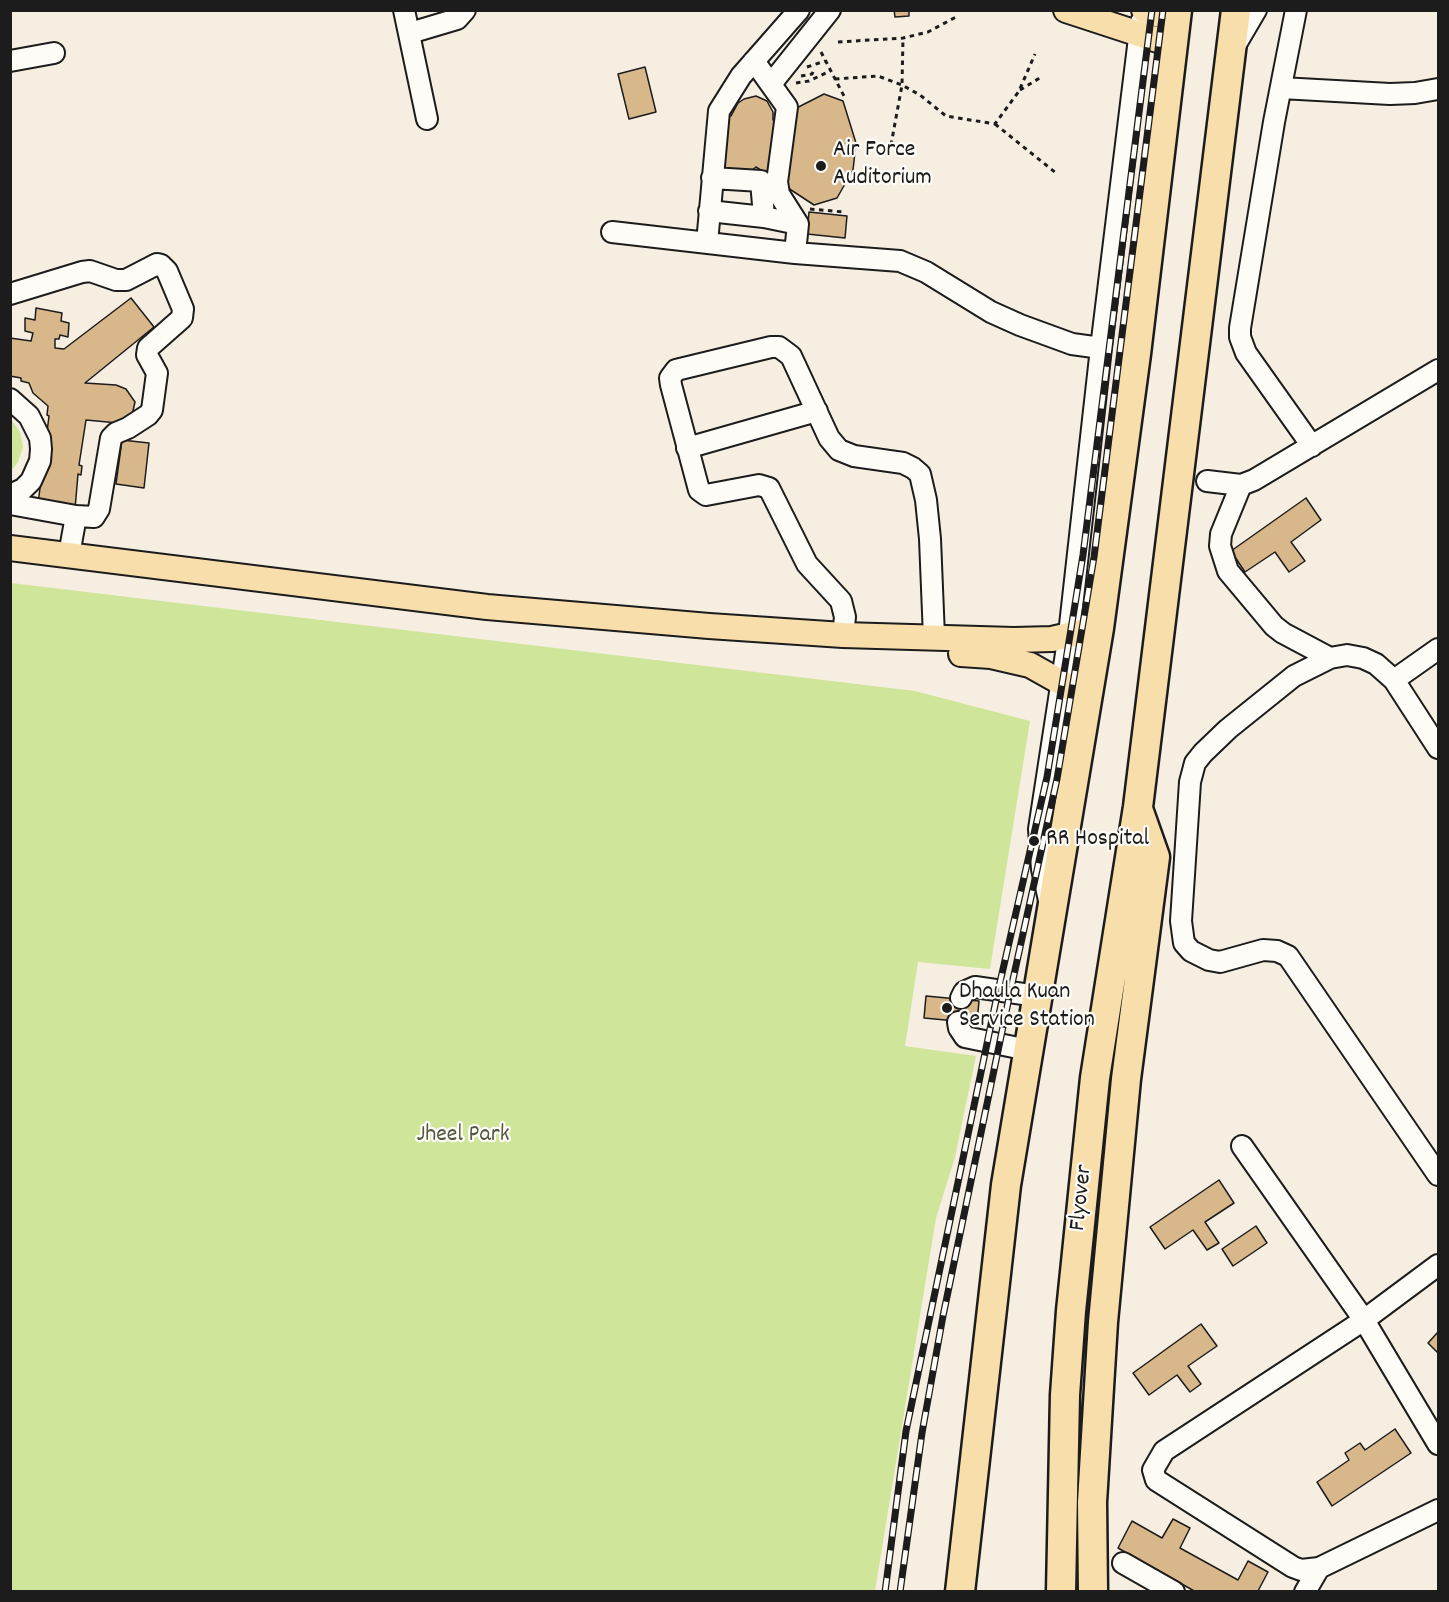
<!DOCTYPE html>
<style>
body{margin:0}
#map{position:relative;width:1449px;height:1602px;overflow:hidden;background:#f6eee1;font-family:Dekko,sans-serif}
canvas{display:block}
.frame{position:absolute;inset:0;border:12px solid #1c1c1c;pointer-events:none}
</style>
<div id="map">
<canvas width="1449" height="1602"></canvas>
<div class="frame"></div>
</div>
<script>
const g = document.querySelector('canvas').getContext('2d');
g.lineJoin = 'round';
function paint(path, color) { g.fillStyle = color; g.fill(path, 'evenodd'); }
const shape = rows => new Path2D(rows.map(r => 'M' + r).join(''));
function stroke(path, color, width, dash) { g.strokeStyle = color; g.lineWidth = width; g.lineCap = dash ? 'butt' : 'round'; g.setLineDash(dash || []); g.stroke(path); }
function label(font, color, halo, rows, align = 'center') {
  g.font = font + ' Dekko,sans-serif'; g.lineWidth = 4.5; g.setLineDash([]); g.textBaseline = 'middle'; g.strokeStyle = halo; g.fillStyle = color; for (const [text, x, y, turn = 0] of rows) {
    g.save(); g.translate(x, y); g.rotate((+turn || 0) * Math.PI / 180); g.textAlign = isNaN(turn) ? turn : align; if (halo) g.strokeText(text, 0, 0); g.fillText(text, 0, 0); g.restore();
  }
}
const green = shape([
 [10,418,20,432,23,447,18,462,11,471],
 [11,583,915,691,1030,721,990,969,918,962,905,1046,976,1056,955,1157,936,1218,875,1591,11,1591]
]);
const building = shape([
 [894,10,909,10,909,16,895,17,894,10],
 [645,67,656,112,629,119,618,74,645,67],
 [824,94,843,101,856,143,853,170,837,198,814,205,756,167,751,171,721,168,728,116,731,116,738,103,744,99,756,96,767,101,773,112,773,120,824,94],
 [809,212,847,216,845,238,807,234,809,212],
 [131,298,154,327,85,383,116,385,126,389,135,402,132,415,118,423,86,420,79,465,82,466,81,475,78,474,75,509,38,504,49,416,47,415,48,406,33,393,29,383,21,381,21,378,10,376,10,338,31,341,33,333,25,331,25,318,35,320,36,308,62,313,61,321,69,323,68,337,60,335,59,339,55,339,55,348,64,349,131,298],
 [122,440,149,443,144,488,116,484,122,440],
 [1306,498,1321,520,1291,542,1305,561,1289,572,1275,552,1245,572,1231,551,1306,498],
 [926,996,979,1001,977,1023,924,1018,926,996],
 [1219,1180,1234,1203,1205,1222,1219,1243,1207,1250,1193,1230,1165,1249,1150,1227,1219,1180],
 [1256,1226,1267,1243,1233,1266,1222,1249,1256,1226],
 [1201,1324,1217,1346,1188,1366,1201,1384,1190,1392,1177,1375,1149,1395,1133,1373,1201,1324],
 [1438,1332,1438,1353,1428,1343,1438,1332],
 [1395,1429,1411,1453,1332,1506,1317,1482,1349,1460,1345,1453,1360,1443,1365,1450,1395,1429],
 [1173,1519,1190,1528,1180,1548,1238,1580,1248,1561,1268,1572,1258,1591,1259,1592,1196,1592,1118,1548,1132,1521,1162,1538,1173,1519]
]);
const path = shape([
 [838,42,903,38,928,32,956,17],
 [821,52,845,98],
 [807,67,825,61],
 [801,76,812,74,814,70],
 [835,79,878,76,902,85,920,95,946,116,995,124,1019,91,1035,54],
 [796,83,809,81,830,71],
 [1020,90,1043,76],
 [995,124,1056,173],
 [891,145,902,85,903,38],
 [810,209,844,212]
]);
const minor = shape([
 [404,10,427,119],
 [1296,10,1274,122,1240,328,1240,337,1246,353,1312,446],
 [410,33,457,19,465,10],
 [1236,44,1256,10],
 [10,61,54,53],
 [754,61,787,107,777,182,779,194,798,224,795,253],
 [771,84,830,10],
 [1281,88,1390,94,1415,93,1438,89],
 [712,178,761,181,764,217],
 [709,211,764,217,798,224],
 [612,232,795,253,900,261,926,272,991,312,1020,325,1072,344,1101,348],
 [707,243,719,111,741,76,799,10],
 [10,294,82,272,90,271,116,280,126,280,157,264,161,265,167,271,183,309,182,318,148,348,147,355,157,373,152,410,148,415,128,428,116,433,111,438,99,509,94,517,76,516],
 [10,399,29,416,40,438,41,449,40,461,31,481,23,489,10,495],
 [687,448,817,411],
 [1207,481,1241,485,1254,480,1438,370],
 [1241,485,1221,534,1220,546,1228,571,1274,626,1283,633,1330,658],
 [10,504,76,516,69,555],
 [843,635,845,617,841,601,807,564,769,488,759,485,706,495,699,490,671,385,670,378,676,370,771,347,779,347,791,356,829,438,839,450,854,456,903,463,913,468,920,474,926,500,930,539,934,637],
 [1394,680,1438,649],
 [1438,748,1394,680,1376,664,1363,658,1347,655,1330,658,1294,676,1228,729,1203,753,1195,763,1190,782,1181,921,1184,943,1191,951,1209,960,1220,962,1263,950,1277,951,1288,956,1438,1175],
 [1049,900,1042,869,1039,829,1069,634,1101,348,1141,22],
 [961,998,964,992,975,987,1037,996],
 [958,1022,959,1028,965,1037,1028,1050],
 [1242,1146,1364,1320,1438,1444],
 [1438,1265,1364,1320,1164,1451,1153,1470,1156,1480,1293,1567,1301,1570,1319,1568,1438,1510],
 [1123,1563,1174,1592],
 [1305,1592,1319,1568]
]);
const major = shape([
 [1066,10,1173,45],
 [1144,10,1176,20],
 [10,548,487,607,709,626,843,635,1014,640,1052,639,1099,628],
 [961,654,991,656,1030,665,1087,697]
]);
const highway = shape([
 [960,1592,1006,1185,1099,628,1136,354,1177,10],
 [1061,1592,1065,1395,1071,1311,1095,1078,1138,807,1236,10],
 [1093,1592,1092,1502,1103,1322,1126,1079,1155,857,1138,809]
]);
const rail = shape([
 [885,1592,906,1431,998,991,1047,777,1083,555,1152,10],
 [900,1592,922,1433,943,1316,1010,993,1057,779,1094,557,1163,10]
]);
const markers = [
 [821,166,6,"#1c1c1c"],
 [1034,841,6,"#1c1c1c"],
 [947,1008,6,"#1c1c1c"]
];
const poiNames = [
 ["Air Force",833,152],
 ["Auditorium",833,180],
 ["RR Hospital",1046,841],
 ["Dhaula Kuan",959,994],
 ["Service Station",959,1022]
];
const parkNames = [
 ["Jheel Park",463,1137]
];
const streetNames = [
 ["Flyover",1083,1198,-84]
];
paint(green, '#cfe59a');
paint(building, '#d8b78b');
stroke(building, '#1c1c1c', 1.5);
stroke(minor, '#1c1c1c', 24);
stroke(major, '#1c1c1c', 28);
stroke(highway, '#1c1c1c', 33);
stroke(path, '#1c1c1c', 3, [4.5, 4.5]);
stroke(minor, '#fdfcf7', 20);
stroke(major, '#f8deab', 24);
stroke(highway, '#f8deab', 28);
stroke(rail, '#1c1c1c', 7);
stroke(rail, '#fdfcf7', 4.5, [14]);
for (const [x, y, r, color] of markers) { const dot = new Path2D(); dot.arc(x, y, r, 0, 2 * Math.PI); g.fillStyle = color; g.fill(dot); stroke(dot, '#fdfcf7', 2); }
label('24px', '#1c1c1c', '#fdfcf7', poiNames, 'left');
label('24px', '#525842', '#fdfcf7', parkNames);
label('24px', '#1c1c1c', '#fdfcf7', streetNames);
</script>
